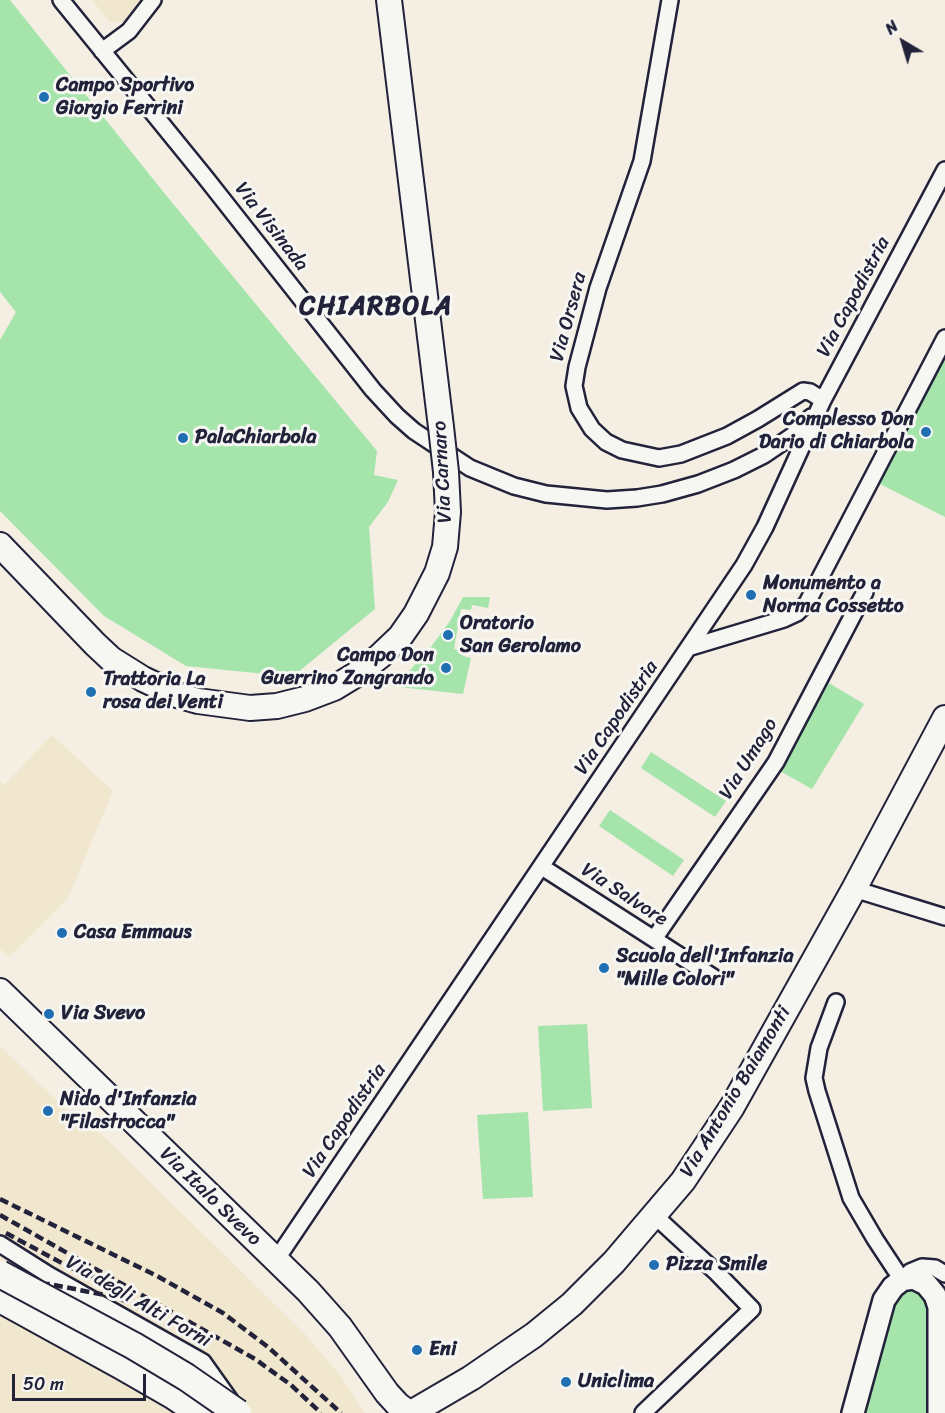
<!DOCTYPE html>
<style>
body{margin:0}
#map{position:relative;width:945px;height:1413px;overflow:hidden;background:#f4efe2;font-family:Sriracha,sans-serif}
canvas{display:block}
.north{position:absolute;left:873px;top:12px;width:60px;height:60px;-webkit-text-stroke:4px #f6f6f2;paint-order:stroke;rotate:322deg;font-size:16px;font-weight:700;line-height:24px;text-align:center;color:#22223b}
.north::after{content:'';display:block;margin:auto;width:21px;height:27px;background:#22223b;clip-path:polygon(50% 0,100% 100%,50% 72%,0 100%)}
.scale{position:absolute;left:12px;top:1374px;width:134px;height:27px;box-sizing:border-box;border:3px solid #22223b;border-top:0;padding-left:8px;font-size:18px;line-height:21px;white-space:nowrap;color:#22223b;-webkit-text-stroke:4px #f6f6f2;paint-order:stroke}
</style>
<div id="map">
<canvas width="945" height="1413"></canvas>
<div class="north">N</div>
<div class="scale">50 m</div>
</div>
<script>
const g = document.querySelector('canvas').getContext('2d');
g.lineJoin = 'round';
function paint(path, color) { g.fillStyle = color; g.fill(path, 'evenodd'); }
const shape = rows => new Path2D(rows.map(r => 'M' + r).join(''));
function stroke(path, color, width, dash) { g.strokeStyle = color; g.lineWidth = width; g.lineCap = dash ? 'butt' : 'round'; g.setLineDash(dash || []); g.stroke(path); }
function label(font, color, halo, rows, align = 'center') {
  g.font = font + ' Sriracha,sans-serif'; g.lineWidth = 6; g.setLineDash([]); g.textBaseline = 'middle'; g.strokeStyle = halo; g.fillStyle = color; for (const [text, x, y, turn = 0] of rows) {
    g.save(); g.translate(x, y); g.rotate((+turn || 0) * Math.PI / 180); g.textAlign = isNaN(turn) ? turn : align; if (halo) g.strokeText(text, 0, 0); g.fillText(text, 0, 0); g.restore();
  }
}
const built = shape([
 [92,0,146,0,127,22,116,22,109,21],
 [52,735,113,791,68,898,9,957,0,949,0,781,4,785],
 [0,1046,72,1115,100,1133,305,1334,342,1378,365,1413,0,1413]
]);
const green = shape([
 [0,0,10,0,165,194,377,451,374,475,398,480,388,502,369,527,375,609,297,673,285,676,186,666,104,616,0,511,0,340,16,312,0,292],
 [945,357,945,517,880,484],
 [463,597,490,597,488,608,472,605,471,610,461,609,454,649,463,651,463,656,471,658,463,694,390,686,410,670,428,651,450,621],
 [829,683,864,704,812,789,780,771],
 [651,752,726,801,715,817,641,768],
 [610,810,684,860,673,876,599,826],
 [587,1024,592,1108,543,1111,538,1026],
 [528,1112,533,1197,483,1199,477,1115],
 [907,1290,916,1292,925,1299,930,1309,930,1413,863,1413,893,1303,899,1293]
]);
const minor = shape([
 [61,0,205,177,373,390,397,416,414,431,470,468,514,486,546,494,607,500,637,498,662,494,698,484,734,470,764,455,792,436,811,417],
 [670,0,642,161,598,288,577,367,574,386,579,408,592,429,606,442,622,450,659,458,681,454,727,436,758,419,803,391,810,392,823,400],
 [102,51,129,31,153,0],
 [691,647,784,619,797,613,807,603,945,338],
 [542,867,713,977],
 [854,889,945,917],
 [654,939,776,762,865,592],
 [836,1002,819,1048,814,1078,817,1091,851,1198,875,1239,902,1280,910,1272,922,1267,935,1268,945,1274],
 [0,1244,49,1275,203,1362,230,1400],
 [276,1260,744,565,765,527,823,400,945,170],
 [643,1413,752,1309,717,1273,655,1216]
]);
const secondary = shape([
 [853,1413,884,1300,893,1287,902,1280,914,1278,926,1284,935,1295,939,1307,939,1413]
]);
const primary = shape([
 [389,0,441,427],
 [0,545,95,644,111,659,143,679,177,695,198,701,250,708,277,706,305,699,334,688,357,674,380,656,400,637,416,614,437,573,445,547,448,512,446,472],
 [0,991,308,1291,340,1327,387,1393,398,1405,409,1413],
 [411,1413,471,1378,534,1335,572,1304,614,1262,683,1181,732,1107,854,889,945,718]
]);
const trunk = shape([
 [0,1299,122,1366,174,1396,199,1413]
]);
const rail = shape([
 [0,1199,157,1276,223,1313,268,1347,341,1413],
 [0,1215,255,1359,291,1385,321,1413],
 [6,1233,71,1268,100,1279],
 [0,1284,49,1284,115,1297,161,1315]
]);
const primaryBridge = shape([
 [441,427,446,472]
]);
const trunkBridge = shape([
 [0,1274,134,1346,186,1377,238,1413]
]);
const markers = [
 [44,97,6,"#1f6fb2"],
 [926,432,6,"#1f6fb2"],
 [183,438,6,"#1f6fb2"],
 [751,595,6,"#1f6fb2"],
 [448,635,6,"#1f6fb2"],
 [446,668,6,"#1f6fb2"],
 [91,692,6,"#1f6fb2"],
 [62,933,6,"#1f6fb2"],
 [604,968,6,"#1f6fb2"],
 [49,1014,6,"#1f6fb2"],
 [48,1111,6,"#1f6fb2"],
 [654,1265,6,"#1f6fb2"],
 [417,1350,6,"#1f6fb2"],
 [566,1382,6,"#1f6fb2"]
];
const poiNames = [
 ["Campo Sportivo",56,86],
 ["Giorgio Ferrini",56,109],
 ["Complesso Don",914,420,"right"],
 ["Dario di Chiarbola",914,443,"right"],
 ["PalaChiarbola",195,438],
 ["Monumento a",763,584],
 ["Norma Cossetto",763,607],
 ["Oratorio",460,624],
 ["San Gerolamo",460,647],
 ["Campo Don",434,656,"right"],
 ["Guerrino Zangrando",434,679,"right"],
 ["Trattoria La",103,680],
 ["rosa dei Venti",103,703],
 ["Casa Emmaus",74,933],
 ["Scuola dell'Infanzia",616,957],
 ["\"Mille Colori\"",616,980],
 ["Via Svevo",61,1014],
 ["Nido d'Infanzia",60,1100],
 ["\"Filastrocca\"",60,1123],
 ["Pizza Smile",666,1265],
 ["Eni",429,1350],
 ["Uniclima",578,1382]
];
const streetNames = [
 ["Via Visinada",271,227,52],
 ["Via Capodistria",854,297,-62],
 ["Via Orsera",569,317,-75],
 ["Via Carnaro",443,472,-93],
 ["Via Capodistria",617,718,-56],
 ["Via Umago",749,759,-58],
 ["Via Salvore",624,895,33],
 ["Via Antonio Baiamonti",736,1092,-59],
 ["Via Capodistria",345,1121,-56],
 ["Via Italo Svevo",210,1197,44],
 ["Via degli Alti Forni",138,1302,30]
];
const districtNames = [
 ["CHIARBOLA",376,307]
];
paint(built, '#f1e6ce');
paint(green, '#a5e4ab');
stroke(minor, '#22223b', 20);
stroke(secondary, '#22223b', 26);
stroke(primary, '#22223b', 28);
stroke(trunk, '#22223b', 30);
stroke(minor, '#f6f6f2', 15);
stroke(secondary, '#f6f6f2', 21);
stroke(primary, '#f6f6f2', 24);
stroke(trunk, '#f6f6f2', 26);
stroke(rail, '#22223b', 4.5, [9, 4.5]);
stroke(primaryBridge, '#22223b', 28, []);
stroke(trunkBridge, '#22223b', 30, []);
stroke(primaryBridge, '#f6f6f2', 24);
stroke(trunkBridge, '#f6f6f2', 26);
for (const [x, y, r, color] of markers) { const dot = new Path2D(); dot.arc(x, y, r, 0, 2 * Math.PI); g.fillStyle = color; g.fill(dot); stroke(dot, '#f6f6f2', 2); }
label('bold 20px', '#22223b', '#f6f6f2', poiNames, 'left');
label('20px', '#22223b', '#f6f6f2', streetNames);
g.letterSpacing = '1.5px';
label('bold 26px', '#22223b', '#f6f6f2', districtNames);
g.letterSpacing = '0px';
</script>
